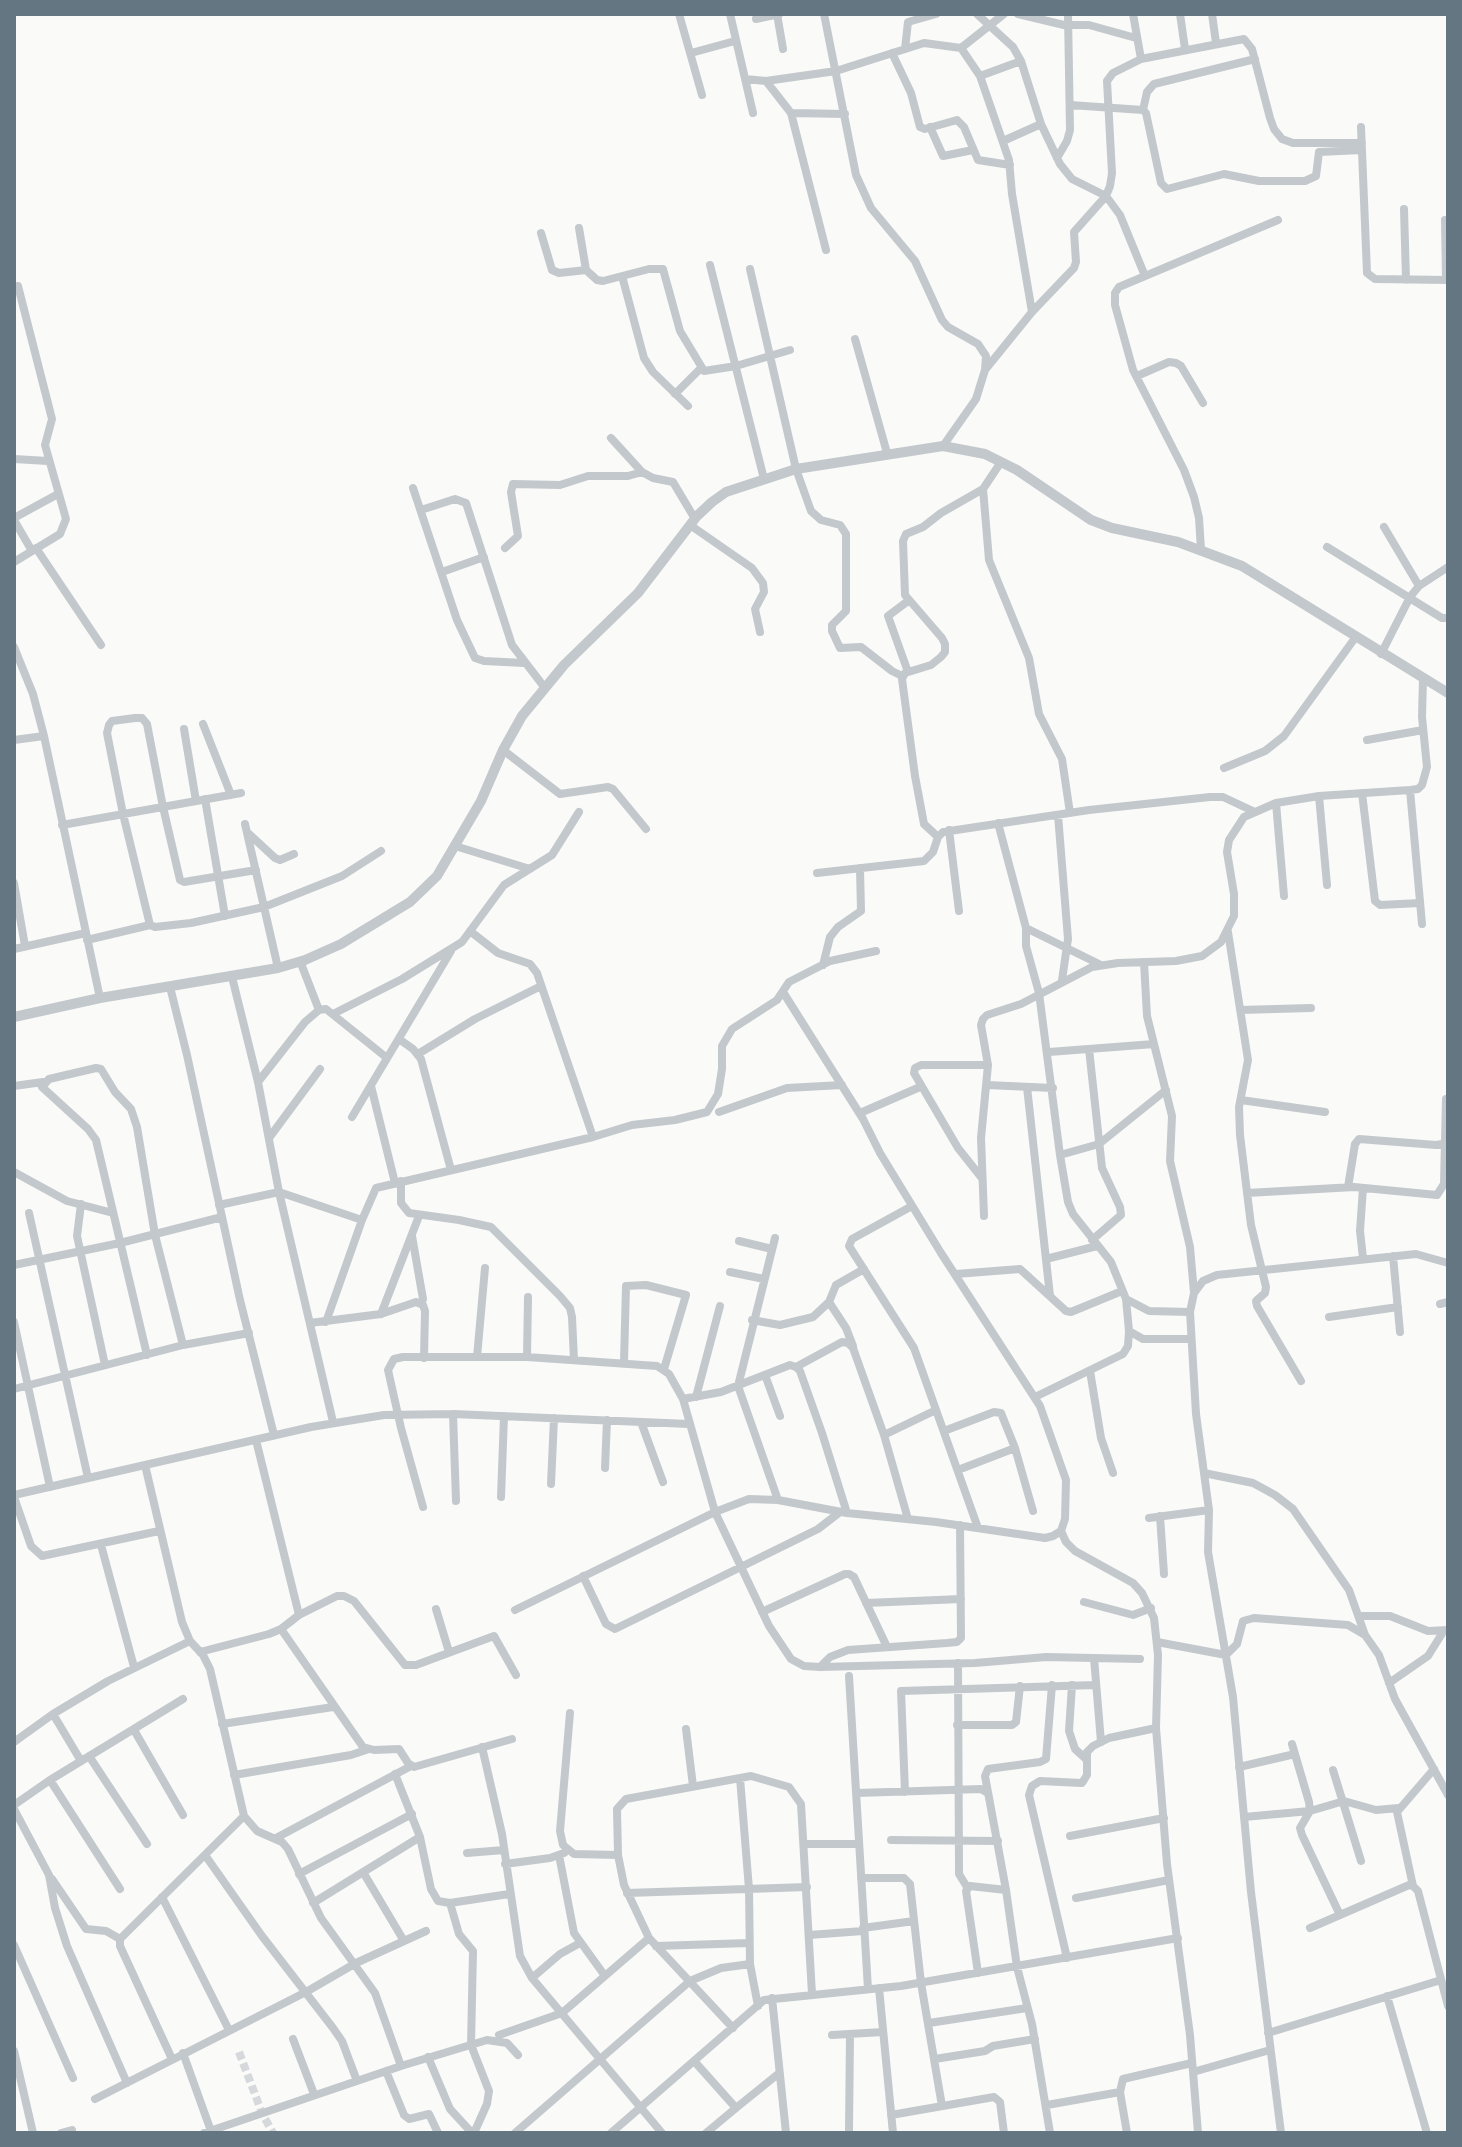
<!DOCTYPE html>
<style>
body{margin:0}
#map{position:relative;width:1462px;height:2147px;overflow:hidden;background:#fafaf8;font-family:"Open Sans",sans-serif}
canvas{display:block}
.frame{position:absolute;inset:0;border:16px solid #657683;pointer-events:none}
</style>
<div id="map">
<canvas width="1462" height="2147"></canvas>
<div class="frame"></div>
</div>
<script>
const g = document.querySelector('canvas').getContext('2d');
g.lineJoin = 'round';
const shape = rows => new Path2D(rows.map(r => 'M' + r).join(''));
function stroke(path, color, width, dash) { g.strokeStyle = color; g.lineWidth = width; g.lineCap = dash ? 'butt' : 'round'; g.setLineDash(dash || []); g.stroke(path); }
const minorTunnel = shape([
 [239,2052,262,2113,273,2133]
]);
const minor = shape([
 [679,14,702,95],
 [730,14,753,113],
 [777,14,783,49],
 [824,14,856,175,871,208,915,261,942,320,948,327,978,344,986,356,985,370,976,399,943,446],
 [977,14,1013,47,1021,61,1041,124,1060,164,1072,179,1106,196,1120,215,1145,276],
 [1018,14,1064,25,1089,25,1136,38],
 [1133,14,1141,59],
 [1180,14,1185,49],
 [1212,14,1216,43],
 [756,19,779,14],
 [961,48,980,76,1009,160,1012,194,1032,312],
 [905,49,908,22,936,14],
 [691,53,735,41],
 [892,53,911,93,920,127,925,129,957,120,964,127,978,160,1010,165],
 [980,76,1021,61],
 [745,79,766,81,791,113,845,114],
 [766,81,836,71,924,43,961,48,1004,14],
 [1070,105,1143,110,1146,113,1161,183,1167,189,1224,174,1259,181,1305,181,1316,176,1319,152,1362,150],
 [1143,110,1147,92,1154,84,1255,59],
 [791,113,826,250],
 [930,127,943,156,973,150],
 [1361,127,1367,273,1375,279,1448,280],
 [1003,141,1041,124],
 [1057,158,1067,141,1070,130,1068,14],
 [1404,209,1406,280],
 [1445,220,1446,280],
 [579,228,586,270],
 [541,233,552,270,559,273,586,270,597,280,603,281,649,269,663,269,680,331,704,371,736,366,790,350],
 [710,265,764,479],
 [750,269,796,469,811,511,821,520,840,525,846,534,846,611,832,625,832,631,840,648,861,647,892,671,902,676],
 [622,276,644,358,653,372,688,406],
 [855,339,887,453],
 [985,370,1032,312,1074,268,1076,262,1074,232,1106,196,1110,186,1112,173,1107,81,1113,73,1141,59,1244,39,1252,49,1270,118,1274,129,1282,139,1293,143,1362,143],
 [1137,376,1169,362,1176,363,1181,366,1203,403],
 [675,394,701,368],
 [611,438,642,472,653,478,673,482,695,519],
 [14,459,48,461],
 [413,488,457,620,475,658,484,661,524,663],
 [983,489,989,560,1029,658,1039,714,1062,759,1070,813],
 [421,510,455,499,466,503,512,645,545,688],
 [14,518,58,494],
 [14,520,32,551],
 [690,525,752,568,763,583,764,592,755,609,760,632],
 [1384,527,1419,586],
 [1327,547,1442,618,1448,618],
 [36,548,101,645],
 [505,548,518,536,511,492,513,484,560,485,588,476,628,476,642,472],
 [1201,550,1199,518,1194,497,1184,470,1133,370,1115,305,1115,293,1119,287,1278,220],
 [14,562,60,534,66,519,45,445,52,419,18,286],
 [442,572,484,557],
 [14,647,33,694,44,736,100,998],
 [1381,654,1410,597,1419,586,1448,567],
 [908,672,888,616,908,601],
 [203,724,231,795],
 [184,729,196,801],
 [14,740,44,736],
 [1367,740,1423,730],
 [503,750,560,794,608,787,613,789,646,829],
 [1224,768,1265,751,1284,736,1355,638],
 [1410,790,1422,924],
 [1362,793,1375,901,1380,905,1420,903],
 [1319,796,1327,885],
 [205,799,225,916],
 [1276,803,1284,896],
 [1058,815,1068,939,1062,980],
 [998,823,1026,928,1026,946,1039,993,1060,1155,1068,1202,1073,1214,1111,1262,1126,1299,1149,1311,1190,1312],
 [245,824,278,968],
 [62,825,241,793],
 [949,830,959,911],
 [249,834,275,858,280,860,294,854],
 [938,837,924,824,915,776,902,679,905,673,931,665,941,657,945,652,945,644,942,638,905,595,903,541,906,534,923,527,941,513,983,489,1001,462],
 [455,846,530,869],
 [256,870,184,882,180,880,163,807,147,724,142,718,135,718,112,721,109,725,107,733,123,814,150,925,155,927,191,923,264,907,342,876,381,851],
 [817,873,924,861,933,852,938,837,943,832,1089,810,1210,797,1223,797,1255,812],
 [14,883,25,946],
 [1026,928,1101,965],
 [470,931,498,953,530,964,537,973,593,1137],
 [1228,932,1248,1060,1239,1107,1240,1135,1251,1225,1266,1287,1265,1293,1256,1301,1257,1306,1301,1381],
 [87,940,150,925],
 [14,949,86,933],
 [300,961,319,1010],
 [1144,962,1147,1016,1172,1116,1170,1161,1190,1247,1194,1293],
 [823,965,830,937,838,927,861,911,860,868],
 [232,977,258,1082,279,1192,333,1422],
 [170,987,187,1055,240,1300,274,1435],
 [1240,1010,1311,1008],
 [333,1014,402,979,462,942,504,885,552,855,579,812],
 [399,1039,413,1049,421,1059,451,1170],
 [1089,1049,1102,1168,1120,1207,1121,1215,1092,1240],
 [1049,1052,1154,1044],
 [418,1054,475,1019,541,986],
 [258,1082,305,1022,319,1010,326,1009,387,1058],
 [987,1085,1053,1088],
 [14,1086,43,1082],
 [371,1086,395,1183],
 [1027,1087,1050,1296],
 [1241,1100,1325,1112],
 [719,1112,787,1088,842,1085],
 [860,1113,920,1087],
 [352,1117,451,951],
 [269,1138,320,1069],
 [1060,1155,1099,1144,1166,1090],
 [14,1172,67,1201,113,1213],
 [981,1177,958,1148,914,1073,915,1068,921,1065,988,1065],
 [401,1181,401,1203,409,1213,459,1220,491,1227,560,1296,570,1308,572,1317,574,1360],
 [1348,1187,1355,1144,1359,1139,1436,1145,1448,1143],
 [1247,1193,1354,1187,1437,1195,1444,1184,1446,1099],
 [81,1204,77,1236,105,1365],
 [219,1205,279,1192,362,1220],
 [912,1206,852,1239,849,1246,914,1348,978,1528],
 [29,1213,88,1478],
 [984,1216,981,1138,988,1065,981,1025,983,1019,987,1015,1021,1004,1092,967,1118,963,1176,961,1202,956,1221,942,1234,916,1234,894,1227,852,1229,840,1244,817,1276,803,1319,796,1410,790,1418,789,1422,785,1427,767,1422,717,1423,678],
 [412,1236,423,1299],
 [775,1238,738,1386,778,1500],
 [739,1241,772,1249],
 [1393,1256,1400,1332],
 [1363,1258,1360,1231,1363,1188],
 [1046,1259,1097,1246],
 [14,1265,120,1243,222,1217],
 [730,1272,764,1279],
 [956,1274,1020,1269,1066,1311,1071,1312,1122,1291],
 [829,1302,846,1328,853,1346],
 [1440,1304,1448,1302],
 [381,1314,419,1216],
 [1329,1317,1398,1307],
 [752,1320,780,1325,813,1317,829,1302,836,1285,864,1269],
 [14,1322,50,1487],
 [326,1322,362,1220,376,1188,593,1137,632,1125,675,1120,707,1112,718,1094,722,1069,722,1046,732,1029,777,1000,789,982,830,961,876,951],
 [310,1323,381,1314,416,1302,423,1305,425,1311,424,1358],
 [1129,1331,1143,1339,1190,1339],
 [147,1355,96,1140,88,1129,42,1087,49,1079,96,1068,101,1069,115,1092,131,1109,137,1127,155,1235,183,1345],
 [477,1357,485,1268],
 [527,1357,528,1297],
 [624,1362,626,1286,646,1285,686,1295,664,1369],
 [796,1367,842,1342,848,1343,853,1348,884,1435,908,1519],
 [1090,1371,1101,1438,1113,1473],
 [765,1375,780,1416],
 [14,1389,183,1345,249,1333],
 [696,1397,720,1306],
 [1035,1397,1123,1354,1128,1346,1129,1331,1126,1299],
 [683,1399,721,1392,790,1365,796,1367,800,1371,822,1433,847,1513],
 [453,1414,456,1501],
 [641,1422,663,1482],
 [944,1431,994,1412,1001,1413,1015,1448,1033,1511],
 [884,1435,936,1410],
 [256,1440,299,1615],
 [145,1465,182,1622,190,1641,203,1655,210,1669,244,1816,257,1831,282,1842,288,1849,321,1918,375,1993,401,2066],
 [605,1468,607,1420],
 [958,1470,1015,1448],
 [1204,1473,1253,1483,1275,1495,1293,1509,1349,1590,1365,1635],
 [551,1484,554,1418],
 [14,1495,311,1427,384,1415,453,1414,689,1424],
 [14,1497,31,1546,42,1556,159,1531],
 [501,1497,504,1416],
 [423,1507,401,1428,388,1370,394,1359,403,1357,527,1357,657,1366,669,1374,683,1399,715,1512,769,1626,791,1659,804,1666,820,1667,975,1663,1046,1657,1140,1659],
 [1160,1516,1164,1574],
 [1149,1518,1209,1510],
 [1061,1531,1066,1542,1075,1551,1133,1583,1142,1593,1154,1618,1158,1655,1156,1728,1167,1864,1190,2035,1198,2133],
 [101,1545,134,1667],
 [583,1576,606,1624,615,1629,818,1529,840,1512],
 [1084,1602,1133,1615,1151,1608],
 [866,1603,961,1599],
 [436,1609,449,1652],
 [515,1610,715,1512,749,1499,778,1500,847,1513,936,1522,1045,1538,1053,1536,1061,1531,1065,1519,1066,1480,1040,1406,941,1253,880,1153,863,1119,783,992],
 [762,1612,845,1574,849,1574,854,1577,887,1647],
 [1360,1616,1390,1616,1428,1631,1448,1630],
 [281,1629,363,1747,374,1750,399,1749,408,1763,414,1767,512,1739],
 [1157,1642,1226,1655,1237,1644,1243,1621,1254,1618,1348,1625,1365,1635,1379,1655,1395,1699,1448,1795],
 [200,1652,269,1634,281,1629,299,1615,337,1596,344,1596,354,1601,405,1665,416,1665,494,1636,516,1675],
 [1094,1658,1101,1742],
 [958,1663,959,1867,959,1874,967,1887],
 [820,1667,830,1657,848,1650,947,1643,957,1642,961,1638,960,1525],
 [849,1676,868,1989],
 [1389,1683,1428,1656,1443,1632],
 [1072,1685,1069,1731,1075,1749,1086,1759],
 [570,1713,560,1831,563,1845,574,1854,618,1855,624,1885,649,1938,733,2028],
 [53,1714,81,1761],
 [222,1724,333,1707],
 [957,1725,1012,1725,1016,1722,1020,1686],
 [686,1729,693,1786],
 [134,1730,183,1815],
 [14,1742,53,1714,108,1681,190,1641],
 [1292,1744,1309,1802,1310,1811,1300,1828,1302,1835,1340,1915],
 [482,1747,502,1834,520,1956,532,1978,662,2133],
 [89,1756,147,1844],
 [1239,1767,1295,1754],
 [1333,1770,1361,1861],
 [395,1774,420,1837,431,1889,438,1901,450,1903,509,1894],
 [234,1775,351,1755,369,1749],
 [740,1778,749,1889,750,1964,758,2006],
 [50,1780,120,1889],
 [905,1792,901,1691,1096,1685],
 [857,1793,981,1789,988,1793],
 [14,1805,50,1780,183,1699],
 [14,1809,49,1875,55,1908,67,1946,127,2083],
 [1244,1817,1310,1811,1344,1801,1376,1810,1399,1808],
 [1070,1836,1164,1818],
 [276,1838,411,1766],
 [891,1840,998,1841],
 [805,1844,859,1844],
 [467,1853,504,1850],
 [205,1855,262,1936,333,2028,342,2041,357,2081],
 [559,1855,574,1933,605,1976],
 [618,1855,617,1809,626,1799,751,1776,789,1787,801,1804,812,1994],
 [505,1864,550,1858,564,1853],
 [363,1872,404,1941],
 [299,1874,412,1814],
 [861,1878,904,1878,910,1884,921,1983,942,2106],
 [52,1879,86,1929,106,1931,120,1939],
 [1413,1886,1397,1812,1434,1769],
 [627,1893,807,1887],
 [162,1897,229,2030],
 [1076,1898,1169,1880],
 [313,1903,420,1837],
 [450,1903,459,1934,473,1951,471,2045,489,2091,487,2104,474,2133],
 [863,1928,914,1921],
 [1310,1928,1409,1885,1413,1886,1418,1891,1448,2006],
 [809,1935,863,1931],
 [14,1945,73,2078],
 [656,1946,749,1943],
 [1067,1958,1029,1795,1032,1786,1040,1781,1082,1783,1087,1775,1087,1752,1093,1746,1109,1738,1156,1728],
 [978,1973,966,1891,970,1886,1006,1890],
 [532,1978,560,1954,580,1943],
 [879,1988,893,2133],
 [1387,1996,1427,2133],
 [772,1998,786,2133],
 [929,2023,1027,2008],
 [1268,2033,1441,1980],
 [499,2035,562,2013,649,1938],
 [832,2035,883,2032],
 [293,2039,314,2094],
 [14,2051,33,2133],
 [183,2053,211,2131],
 [428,2057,450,2109,472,2133],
 [172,2059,120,1946,120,1939,244,1816],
 [935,2059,985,2051,993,2046,1035,2039],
 [695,2062,736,2108,706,2133],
 [386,2071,404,2115,409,2119,429,2114,438,2133],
 [1193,2072,1270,2050],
 [95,2099,306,1992,356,1963,426,1931],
 [1047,2105,1120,2092],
 [736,2108,778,2074],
 [891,2115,994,2097,1000,2102,1004,2133],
 [61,2133,72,2130],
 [204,2133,401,2066,487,2040,507,2043,518,2055],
 [515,2133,690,1981,721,1968,750,1964],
 [611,2133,764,2000,901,1986,1178,1938],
 [849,2133,850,2034],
 [1050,2133,1032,2024,1017,1967,1006,1890,985,1776,988,1769,1040,1762,1046,1759,1052,1685],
 [1127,2133,1120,2092,1123,2079,1192,2063],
 [1281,2133,1251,1892,1233,1697,1208,1552,1209,1510,1196,1414,1190,1312,1194,1293,1203,1281,1217,1275,1416,1254,1448,1263]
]);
const tertiary = shape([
 [14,1017,100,998,278,968,305,960,341,944,410,902,437,876,481,801,503,750,522,716,564,665,638,593,697,516,712,502,726,492,796,469,943,446,985,454,1017,470,1091,520,1112,528,1178,542,1242,566,1448,693]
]);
stroke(minorTunnel, '#d5d9db', 8, [8, 4]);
stroke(minor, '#c3c8cc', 8);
stroke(tertiary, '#c3c8cc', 10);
</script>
